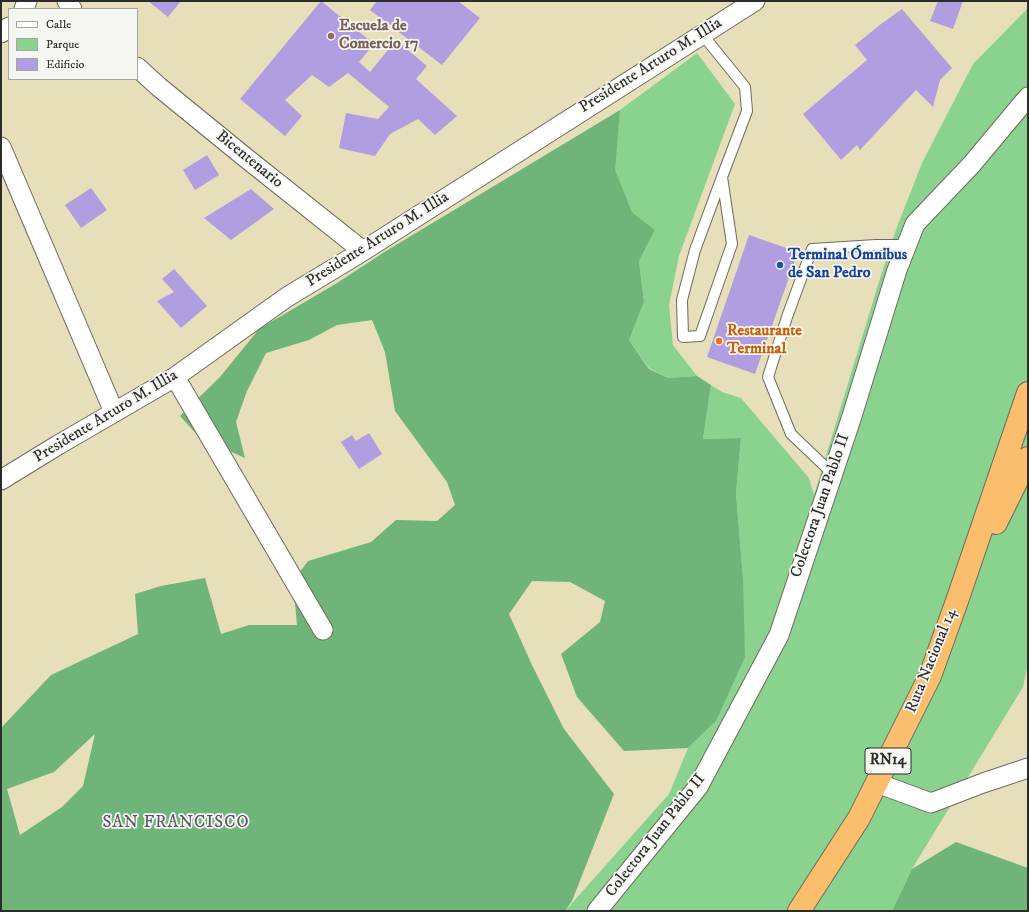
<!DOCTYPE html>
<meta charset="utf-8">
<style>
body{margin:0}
#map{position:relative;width:1029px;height:912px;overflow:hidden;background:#e7dfba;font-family:"IM FELL DW Pica",serif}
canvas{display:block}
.frame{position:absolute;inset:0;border:2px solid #2b2b2b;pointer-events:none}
.legend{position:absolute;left:8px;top:8px;width:130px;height:72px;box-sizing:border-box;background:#f6f6f2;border:1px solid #a5a5a2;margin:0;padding:5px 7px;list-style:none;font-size:12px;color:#2b2b2b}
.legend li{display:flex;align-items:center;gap:8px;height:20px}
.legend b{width:20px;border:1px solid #a5a5a2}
</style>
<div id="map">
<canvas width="1029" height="912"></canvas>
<div class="frame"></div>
<ul class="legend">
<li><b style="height:5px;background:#fff"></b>Calle</li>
<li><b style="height:11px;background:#8ad38e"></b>Parque</li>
<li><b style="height:11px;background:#b09ee0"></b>Edificio</li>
</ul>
</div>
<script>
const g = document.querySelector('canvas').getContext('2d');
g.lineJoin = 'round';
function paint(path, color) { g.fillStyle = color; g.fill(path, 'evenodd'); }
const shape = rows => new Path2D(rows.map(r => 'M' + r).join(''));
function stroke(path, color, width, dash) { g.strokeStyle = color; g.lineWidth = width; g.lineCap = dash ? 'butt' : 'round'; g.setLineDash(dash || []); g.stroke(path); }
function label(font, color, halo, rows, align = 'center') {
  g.font = font + ' "IM FELL DW Pica",serif'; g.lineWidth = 3.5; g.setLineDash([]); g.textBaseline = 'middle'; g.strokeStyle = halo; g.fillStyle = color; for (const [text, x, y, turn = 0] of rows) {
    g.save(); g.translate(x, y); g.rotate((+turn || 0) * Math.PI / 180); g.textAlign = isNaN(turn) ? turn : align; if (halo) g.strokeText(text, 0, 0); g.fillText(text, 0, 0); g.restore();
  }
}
const green = shape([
 [1028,8,1028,664,1023,687,912,869,892,911,565,911,669,794,688,748,716,721,743,578,736,494,741,438,703,439,711,385,722,392,741,398,809,478,814,495,881,275,897,227,922,163,973,64],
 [697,53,735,104,679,256,669,305,673,345,697,376,667,378,649,368,629,340,644,302,639,261,655,230,632,212,614,170,620,110]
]);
const forest = shape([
 [620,110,615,170,632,212,655,230,639,261,644,302,629,340,649,369,668,378,697,376,711,385,703,439,741,438,736,494,743,578,745,657,716,721,688,748,624,751,577,697,561,654,600,622,605,601,570,582,532,581,509,614,532,665,564,729,614,794,572,901,565,911,1,911,1,728,51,675,138,634,135,594,161,586,205,578,221,634,249,625,297,625,293,581,308,561,371,542,396,520,437,521,455,505,447,482,395,411,385,352,372,320,337,325,309,340,266,353,247,391,236,422,245,458,199,437,180,416,220,377,259,329,337,283,386,251],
 [95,734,83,786,62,807,20,835,7,789,54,772],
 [956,842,1028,868,1028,911,892,911,912,869]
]);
const building = shape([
 [148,1,181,1,168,17],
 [321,1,374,44,359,62,370,72,396,40,427,66,416,79,457,116,435,135,418,119,390,134,375,156,339,148,346,113,378,119,389,107,348,73,329,87,312,75,285,100,302,116,285,136,240,99],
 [377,1,458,1,480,18,442,65,370,10],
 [938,1,963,1,953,29,930,21],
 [902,9,952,68,940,80,933,107,916,90,860,150,857,145,841,160,803,114,867,60,855,45,881,24],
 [207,155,219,175,195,190,183,170],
 [91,188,107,210,81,228,65,205],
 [251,189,274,209,231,240,204,218],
 [749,235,798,252,755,374,707,357],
 [174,269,207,306,181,328,157,301,174,292,162,279],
 [369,433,382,454,359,469,341,442,352,435,356,441]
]);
const lane = shape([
 [702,34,745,87,747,111,722,177,695,250,682,300,683,337,700,336,732,244,722,177],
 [832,473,791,434,768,377,787,317,812,249,876,245,907,245]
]);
const street = shape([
 [67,1,72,9],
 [24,9,27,1],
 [1,33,9,27],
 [137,67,159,87,246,158,363,251],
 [1,147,114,412],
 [175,377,323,630],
 [1,480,58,445,175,377,287,297,363,251,755,1],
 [877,783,931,803,983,783,1028,768],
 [597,911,698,787,779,635,852,416,897,270,915,224,972,164,1028,97]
]);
const highway = shape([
 [996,523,1028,458],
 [799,911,859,818,930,676,957,601,1028,393]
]);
const markers = [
 [331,36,4,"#8d6e63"],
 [780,265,4,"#1a4fb4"],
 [719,341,4,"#e8710a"]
];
const shields = [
 [888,761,46]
];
const shieldNames = [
 ["RN14",888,761]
];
const educationNames = [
 ["Escuela de",339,27],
 ["Comercio 17",339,45]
];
const streetNames = [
 ["Presidente Arturo M. Illia",651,66,-32],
 ["Bicentenario",249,160,39],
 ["Presidente Arturo M. Illia",378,240,-32],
 ["Presidente Arturo M. Illia",106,417,-31],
 ["Colectora Juan Pablo II",821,506,-71],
 ["Ruta Nacional 14",932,661,-68],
 ["Colectora Juan Pablo II",656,836,-52]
];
const transitNames = [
 ["Terminal Ómnibus",788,256],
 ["de San Pedro",788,274]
];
const foodNames = [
 ["Restaurante",727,332],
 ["Terminal",727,350]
];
const neighbourhoodNames = [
 ["SAN FRANCISCO",176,823]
];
paint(green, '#8ad38e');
paint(forest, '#6fb579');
paint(building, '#b09ee0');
stroke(lane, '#6d6a5d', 12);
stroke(street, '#6d6a5d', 21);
stroke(highway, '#6d6a5d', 24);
stroke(lane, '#fff', 10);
stroke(street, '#fff', 19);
stroke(highway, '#fabe6d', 22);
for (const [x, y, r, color] of markers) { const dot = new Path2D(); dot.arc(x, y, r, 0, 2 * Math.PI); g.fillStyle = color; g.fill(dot); stroke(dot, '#f6f6f2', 1.5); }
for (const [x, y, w] of shields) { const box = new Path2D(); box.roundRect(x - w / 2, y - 13, w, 26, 3); g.fillStyle = '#f6f6f2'; g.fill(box); stroke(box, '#2b2b2b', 1); }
label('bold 15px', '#2b2b2b', null, shieldNames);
label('bold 16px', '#785e54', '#f6f6f2', educationNames, 'left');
label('16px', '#2b2b2b', '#f6f6f2', streetNames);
label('bold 16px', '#164399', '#f6f6f2', transitNames, 'left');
label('bold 16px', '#c56008', '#f6f6f2', foodNames, 'left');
g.letterSpacing = '1px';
label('17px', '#5a536a', '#f6f6f2', neighbourhoodNames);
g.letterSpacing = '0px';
</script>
